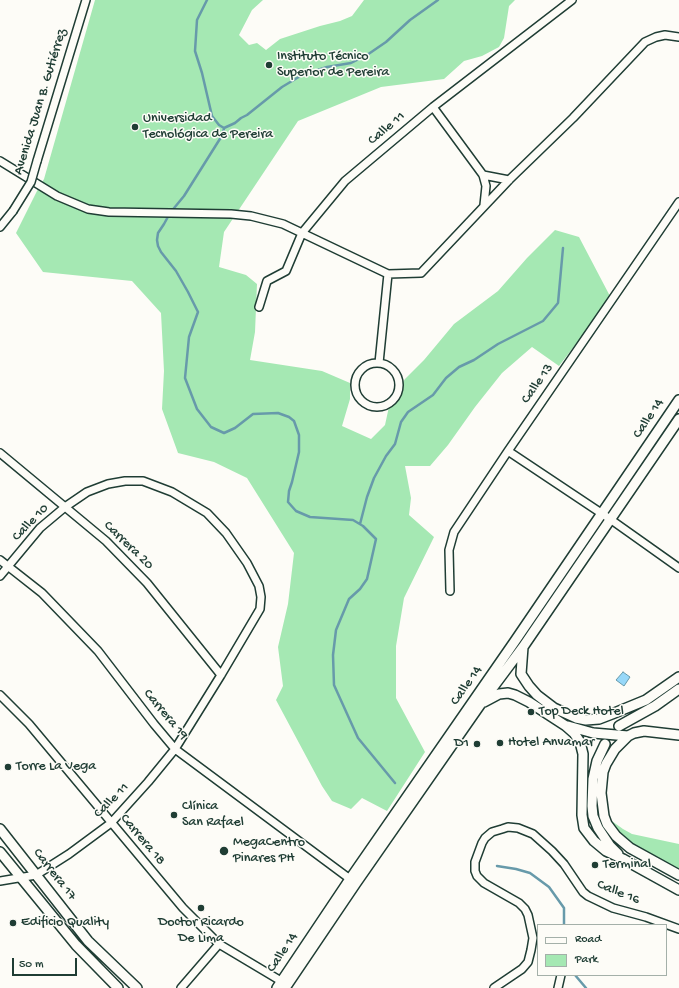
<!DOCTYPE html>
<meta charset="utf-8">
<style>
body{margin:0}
#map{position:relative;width:679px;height:988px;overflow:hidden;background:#fdfcf7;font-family:"Gochi Hand",sans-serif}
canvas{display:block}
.legend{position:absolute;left:537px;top:924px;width:130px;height:52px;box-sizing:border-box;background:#fdfcf7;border:1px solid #a4b0a9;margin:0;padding:5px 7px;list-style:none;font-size:12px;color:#1f3d34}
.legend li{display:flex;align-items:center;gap:8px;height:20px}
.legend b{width:20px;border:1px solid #a4b0a9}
.scale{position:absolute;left:12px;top:958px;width:65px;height:18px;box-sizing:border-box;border:2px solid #1f3d34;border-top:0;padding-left:5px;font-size:12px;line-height:14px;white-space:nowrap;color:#1f3d34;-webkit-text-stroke:3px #fdfcf7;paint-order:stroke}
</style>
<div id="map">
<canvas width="679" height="988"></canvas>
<ul class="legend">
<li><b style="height:5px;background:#fdfcf7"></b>Road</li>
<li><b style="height:11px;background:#a5e8b3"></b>Park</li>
</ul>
<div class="scale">50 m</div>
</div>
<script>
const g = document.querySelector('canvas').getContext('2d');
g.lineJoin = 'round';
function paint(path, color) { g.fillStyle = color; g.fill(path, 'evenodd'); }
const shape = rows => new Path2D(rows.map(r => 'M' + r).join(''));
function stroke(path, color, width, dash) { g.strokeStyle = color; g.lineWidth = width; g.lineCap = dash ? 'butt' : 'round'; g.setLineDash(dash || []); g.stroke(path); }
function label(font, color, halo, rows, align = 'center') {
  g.font = font + ' "Gochi Hand",sans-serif'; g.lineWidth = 3; g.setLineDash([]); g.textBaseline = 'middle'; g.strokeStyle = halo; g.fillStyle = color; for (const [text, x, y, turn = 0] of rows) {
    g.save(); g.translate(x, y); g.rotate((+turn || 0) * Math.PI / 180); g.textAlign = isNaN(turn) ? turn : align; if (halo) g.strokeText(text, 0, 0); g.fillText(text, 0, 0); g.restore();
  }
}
const green = shape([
 [95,0,263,0,252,10,239,35,249,45,257,43,266,50,280,39,320,26,340,21,352,16,364,0,515,0,509,6,504,38,499,47,482,56,464,61,444,79,381,87,298,121,224,232,219,267,246,275,257,284,255,332,250,360,322,371,350,383,350,399,342,426,371,439,385,425,390,402,405,379,424,360,454,324,498,291,527,258,555,230,579,237,611,298,559,366,532,347,502,373,475,407,448,445,430,466,405,466,411,498,409,515,434,537,404,598,396,646,396,698,425,752,387,811,362,798,351,809,332,801,322,786,276,700,283,686,278,647,288,604,294,553,247,478,214,462,178,453,162,409,164,371,161,313,132,281,43,272,16,233,37,191,44,179],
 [609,819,623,829,632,834,679,844,679,875,630,848]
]);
const water = shape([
 [623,672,630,677,624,686,616,680,623,672]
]);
const stream = shape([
 [207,0,197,20,195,51,202,73,212,116,219,125,224,128],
 [360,524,367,497,374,478,386,456,395,444,401,422,408,412,433,395,446,378,459,367,474,360,498,344,543,321,558,303,563,248],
 [395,783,358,738,334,685,333,655,336,630,349,599,360,589,367,579,376,539,363,526,353,520,310,517,296,511,288,502,289,491,292,482,299,452,299,435,294,421,289,417,278,413,253,414,235,428,224,433,211,427,197,409,185,378,189,337,198,312,188,292,176,271,161,252,158,246,157,240,158,233,164,224,170,213,184,196,223,134,224,128,235,123,241,118,247,115,282,87,302,75,327,67,351,63,367,55,386,42,410,20,438,0],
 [497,866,516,869,530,873,549,887,564,908,564,925],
 [575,975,586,988]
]);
const minor = shape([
 [433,107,483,175,486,186,484,205],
 [0,161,57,196,88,209,109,212,231,214,251,216,283,224,388,274,421,273,509,180,573,118,645,42,656,37,665,35,679,37],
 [37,161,86,0],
 [483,175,509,180],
 [0,227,13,211],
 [259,307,267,281,286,271,302,233,345,181,433,107,572,0],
 [379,363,388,274],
 '355 385a22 22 0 1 1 44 0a22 22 0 1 1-44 0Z',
 [508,451,610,519,679,568],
 [0,453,106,541,147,583,221,675],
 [0,560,42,593,98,651,154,724,175,749,350,879],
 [0,576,40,528,65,507,87,492,108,484,125,481,143,481,172,492,207,513,226,533,247,563,259,586,261,597,260,609,221,675,175,749,148,782,111,823,69,854,36,875,0,881],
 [450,591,449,550,454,532,508,451,679,202],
 [0,695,29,724,183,908,219,944,281,981],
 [181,988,219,944],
 [494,988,522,969,528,962,531,950,533,938,528,915,525,909,519,903,484,883,477,876,475,871,475,862,482,843,485,838,492,832,502,829,508,827,518,828,533,834,552,851,564,864,583,892,588,896,613,908,646,917,679,929],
 [558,988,561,975]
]);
const secondary = shape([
 [523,647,521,674,529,686,537,695,554,708,576,718,586,720,599,719,612,714,646,700,679,677],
 [484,702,499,694,508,693,515,695,529,702,566,726,574,733,580,742,583,754,582,815,584,828,594,841,606,851,623,859,679,890],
 [568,726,593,733,628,736],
 [619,726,655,706,679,689],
 [679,735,644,731,634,733,628,736,615,749,606,764,603,772,601,793,604,816,607,824,616,836,630,848,679,875],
 [605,744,597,761,593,779,592,806,593,816,598,828,610,846,618,854],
 [0,829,88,941,137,988],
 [0,852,76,945,118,988],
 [277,988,350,879,515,641,679,400],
 [285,988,356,883,482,702,523,647,679,419]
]);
const minorBridge = shape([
 [13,211,31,182,37,161]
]);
const markers = [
 [269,65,4,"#1f3d34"],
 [135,127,4,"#1f3d34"],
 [531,712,4,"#1f3d34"],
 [500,743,4,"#1f3d34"],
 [477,744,4,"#1f3d34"],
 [8,767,4,"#1f3d34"],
 [174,815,4,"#1f3d34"],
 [224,851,5,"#1f3d34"],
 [595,865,4,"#1f3d34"],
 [201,908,4,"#1f3d34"],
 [13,923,4,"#1f3d34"]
];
const poiNames = [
 ["Instituto Técnico",277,57],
 ["Superior de Pereira",277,73],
 ["Universidad",143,119],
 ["Tecnológica de Pereira",143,135],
 ["Top Deck Hotel",539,712],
 ["Hotel Anvamar",508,743],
 ["D1",469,744,"right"],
 ["Torre La Vega",16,767],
 ["Clínica",182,807],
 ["San Rafael",182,823],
 ["MegaCentro",233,843],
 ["Pinares PH",233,859],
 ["Terminal",603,865],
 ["Edificio Quality",21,923],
 ["Doctor Ricardo",201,923,"center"],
 ["De Lima",201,939,"center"]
];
const streetNames = [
 ["Avenida Juan B. Gutiérrez",41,102,-73],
 ["Calle 11",387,129,-40],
 ["Calle 13",538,384,-55],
 ["Calle 14",649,419,-56],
 ["Calle 10",31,523,-46],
 ["Carrera 20",128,546,44],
 ["Calle 14",467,686,-55],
 ["Carrera 19",165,715,50],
 ["Calle 11",112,801,-45],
 ["Carrera 18",142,840,50],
 ["Carrera 17",54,875,52],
 ["Calle 16",618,893,22],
 ["Calle 14",283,953,-56]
];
paint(green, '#a5e8b3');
paint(water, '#97d8f9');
stroke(water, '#679aaa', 1);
stroke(stream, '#679aaa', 2.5);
stroke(minor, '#1f3d34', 10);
stroke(secondary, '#1f3d34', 12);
stroke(minor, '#fdfcf7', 7);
stroke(secondary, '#fdfcf7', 9);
stroke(minorBridge, '#1f3d34', 10, []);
stroke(minorBridge, '#fdfcf7', 7);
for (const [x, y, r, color] of markers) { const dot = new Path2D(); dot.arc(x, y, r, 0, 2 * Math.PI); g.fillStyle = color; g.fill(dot); stroke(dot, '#fdfcf7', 1.5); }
label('14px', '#1f3d34', '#fdfcf7', poiNames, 'left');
label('14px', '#1f3d34', '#fdfcf7', streetNames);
</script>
